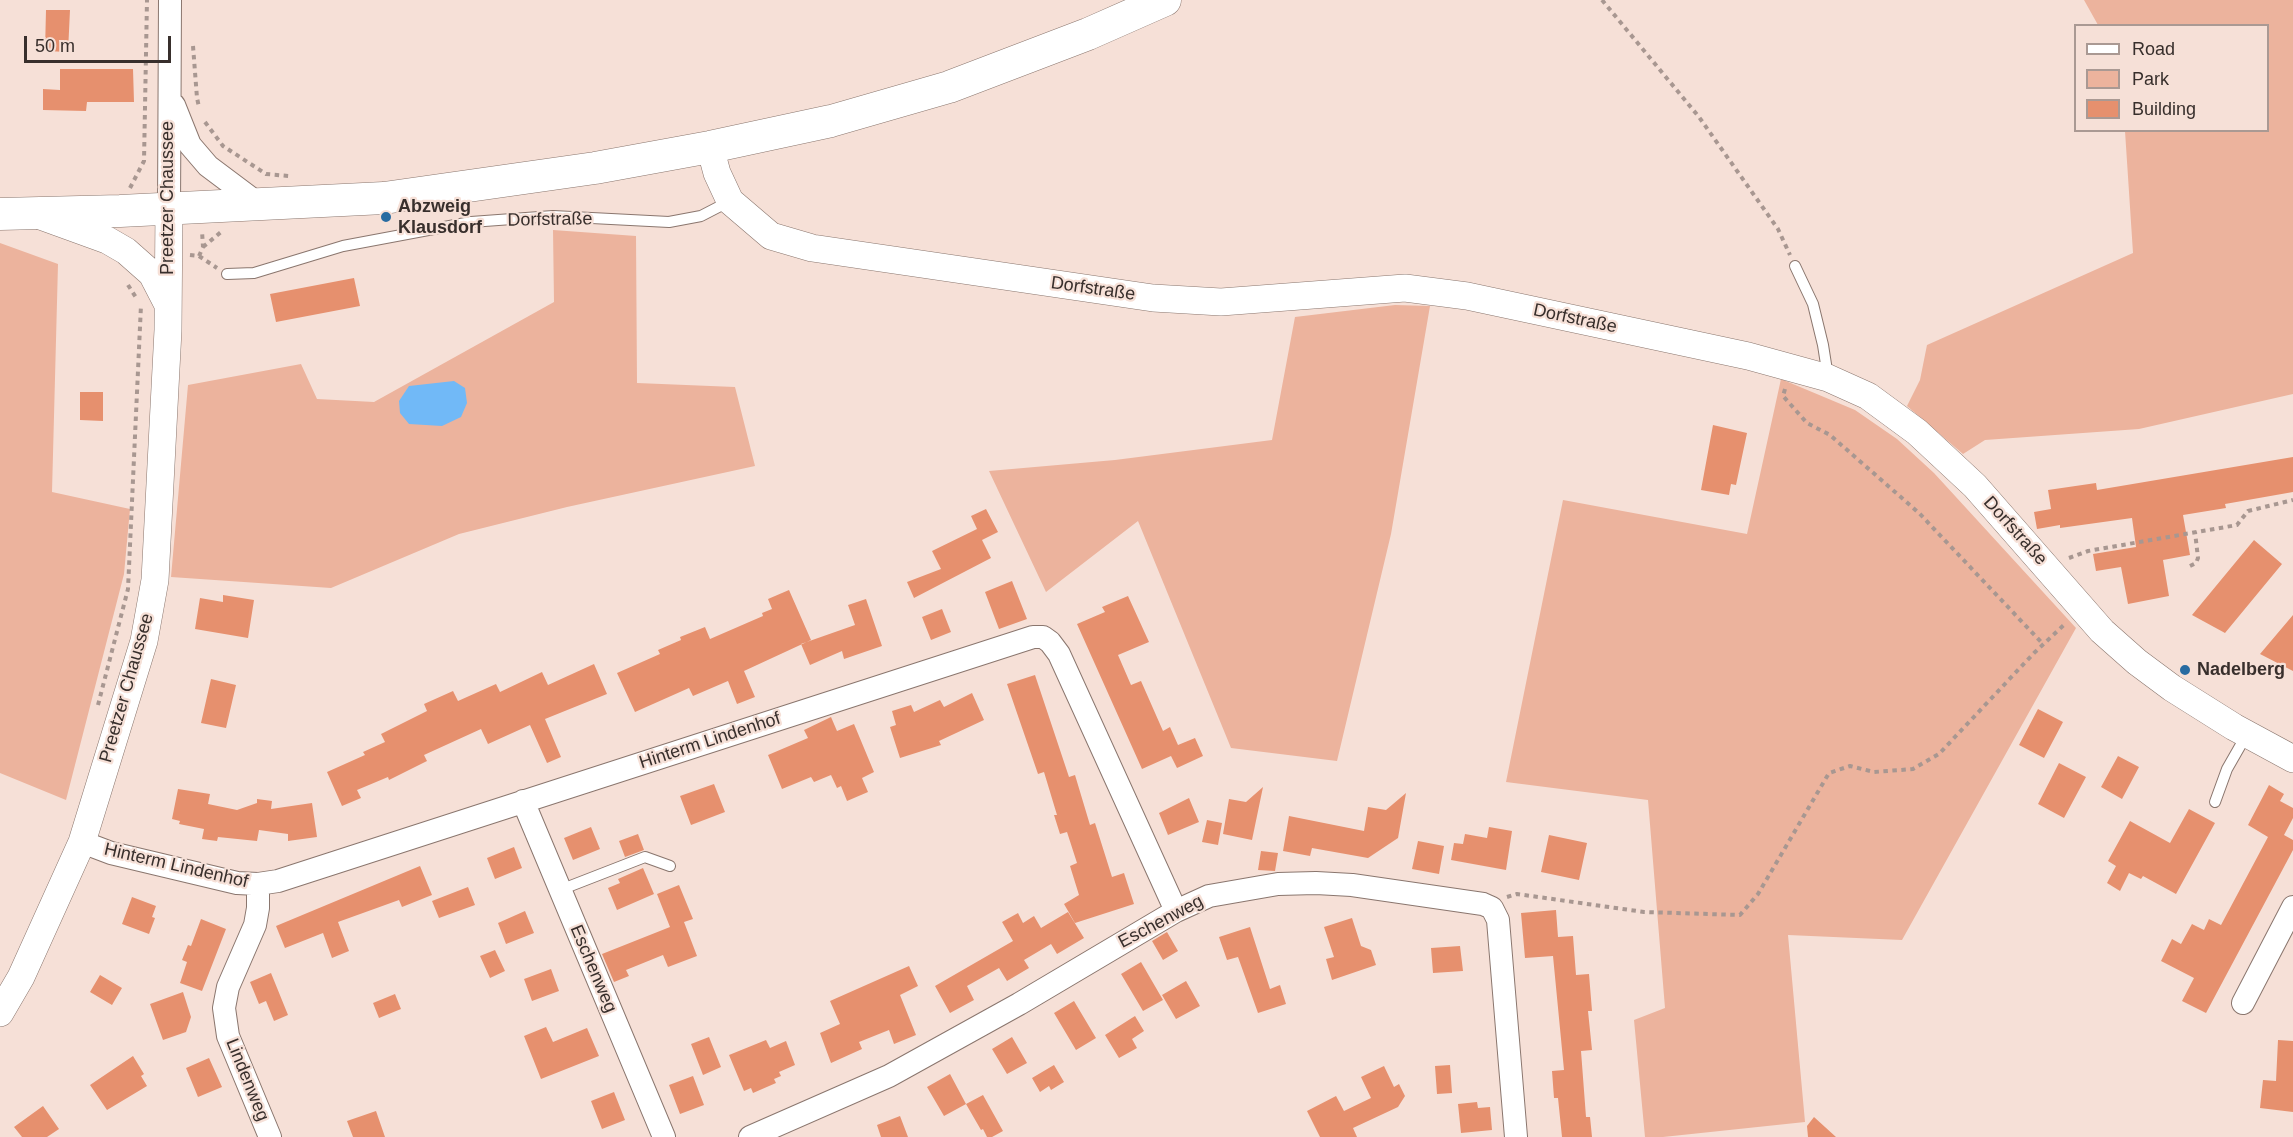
<!DOCTYPE html>
<meta charset="utf-8">
<style>
body{margin:0}
#map{position:relative;width:2293px;height:1137px;overflow:hidden;background:#f6e0d7;font-family:Helvetica,sans-serif}
canvas{display:block}
.legend{position:absolute;left:2074px;top:24px;width:195px;height:108px;box-sizing:border-box;background:#f6e0d7;border:2px solid #aa9993;margin:0;padding:8px 10px;list-style:none;font-size:18px;color:#382f2c}
.legend li{display:flex;align-items:center;gap:12px;height:30px}
.legend b{width:30px;border:2px solid #aa9993}
.scale{position:absolute;left:24px;top:36px;width:147px;height:27px;box-sizing:border-box;border:3px solid #382f2c;border-top:0;padding-left:8px;font-size:18px;line-height:21px;white-space:nowrap;color:#382f2c;-webkit-text-stroke:4px #f6e0d7;paint-order:stroke}
</style>
<div id="map">
<canvas width="2293" height="1137"></canvas>
<ul class="legend">
<li><b style="height:8px;background:#fff"></b>Road</li>
<li><b style="height:16px;background:#ecb39d"></b>Park</li>
<li><b style="height:16px;background:#e6906e"></b>Building</li>
</ul>
<div class="scale">50 m</div>
</div>
<script>
const g = document.querySelector('canvas').getContext('2d');
g.lineJoin = 'round';
function paint(path, color) { g.fillStyle = color; g.fill(path, 'evenodd'); }
const shape = rows => new Path2D(rows.map(r => 'M' + r).join(''));
function stroke(path, color, width, dash) { g.strokeStyle = color; g.lineWidth = width; g.lineCap = dash ? 'butt' : 'round'; g.setLineDash(dash || []); g.stroke(path); }
function label(font, color, halo, rows, align = 'center') {
  g.font = font + ' Helvetica,sans-serif'; g.lineWidth = 4.5; g.setLineDash([]); g.textBaseline = 'middle'; g.strokeStyle = halo; g.fillStyle = color; for (const [text, x, y, turn = 0] of rows) {
    g.save(); g.translate(x, y); g.rotate((+turn || 0) * Math.PI / 180); g.textAlign = isNaN(turn) ? turn : align; if (halo) g.strokeText(text, 0, 0); g.fillText(text, 0, 0); g.restore();
  }
}
const green = shape([
 [2084,0,2293,0,2293,394,2139,429,1985,440,1963,454,1907,406,1920,380,1927,345,2133,253,2125,131,2268,130,2268,26,2098,25],
 [553,230,636,236,637,383,735,387,755,466,567,507,459,534,331,588,171,577,188,385,301,364,317,399,374,402,554,302],
 [0,243,58,264,52,492,130,509,124,574,66,800,0,773],
 [1395,305,1430,306,1391,534,1337,761,1231,748,1138,521,1046,592,989,471,1115,460,1272,440,1295,317],
 [1781,379,1855,410,1897,439,1934,473,2076,628,1902,940,1788,935,1805,1122,1663,1137,1645,1137,1634,1020,1665,1008,1648,800,1506,782,1563,500,1747,534]
]);
const water = shape([
 [454,381,465,388,467,403,461,417,442,426,409,424,400,413,399,401,409,386]
]);
const building = shape([
 [46,10,70,10,68,52,45,51],
 [60,69,133,69,134,102,87,102,86,111,43,110,43,89,60,90],
 [354,278,360,306,276,322,270,294],
 [80,392,103,392,103,421,80,420],
 [1713,425,1747,433,1736,485,1731,484,1729,495,1701,490],
 [2293,457,2293,492,2225,504,2226,508,2183,515,2190,555,2163,560,2169,596,2128,604,2121,567,2096,571,2093,554,2136,547,2132,518,2060,528,2060,525,2037,529,2034,512,2051,509,2048,490,2096,483,2097,490],
 [986,509,998,532,982,540,991,558,914,598,907,582,941,569,932,551,977,529,971,516],
 [2254,540,2282,564,2225,633,2192,615],
 [1012,581,1027,619,999,629,985,592],
 [789,590,811,640,744,671,755,697,737,704,728,681,693,696,689,688,635,712,617,673,660,654,658,650,681,640,680,637,705,627,710,639,763,616,762,613,772,609,768,599],
 [223,595,254,600,248,638,195,629,200,598,223,602],
 [1128,596,1149,642,1118,655,1131,685,1141,681,1163,731,1170,727,1178,745,1195,738,1203,756,1177,768,1171,756,1142,769,1077,624,1105,612,1102,607],
 [866,599,882,646,844,659,842,651,810,665,801,644,855,625,848,605],
 [942,609,951,632,931,640,922,617],
 [2293,615,2293,671,2260,654],
 [594,664,607,694,545,719,561,757,547,763,530,725,488,744,481,729,424,755,427,761,389,780,388,777,357,790,361,798,342,806,327,772,365,755,363,752,385,742,381,734,427,711,424,704,453,691,458,701,496,684,500,692,542,672,548,685],
 [1035,675,1069,777,1075,775,1090,825,1095,823,1112,877,1124,873,1134,904,1075,923,1064,904,1079,895,1070,866,1077,863,1067,832,1060,834,1054,815,1057,815,1044,772,1038,774,1007,684],
 [211,679,236,685,226,728,201,723],
 [972,693,984,720,939,741,941,745,900,758,890,727,896,725,892,711,911,705,914,712,940,700,944,707],
 [2038,709,2063,722,2044,758,2019,745],
 [831,717,837,731,854,724,874,772,862,778,868,792,847,801,841,786,837,788,831,775,814,782,811,777,782,789,768,755,808,738,804,730],
 [2118,756,2139,767,2122,799,2101,787],
 [2059,763,2086,777,2064,818,2038,804],
 [714,784,725,812,691,825,680,796],
 [2269,785,2284,794,2280,801,2293,808,2293,818,2284,835,2293,840,2293,850,2206,1013,2182,1001,2194,978,2161,961,2172,939,2181,944,2192,924,2204,930,2209,919,2221,925,2268,837,2248,825],
 [1263,787,1252,840,1223,834,1229,799,1246,802],
 [178,789,210,794,208,804,237,810,257,803,257,799,272,801,271,809,312,803,317,837,288,841,288,834,259,830,257,841,218,837,217,841,202,839,204,829,179,824,180,821,172,819],
 [1406,793,1398,838,1368,858,1312,848,1310,856,1283,851,1289,816,1364,831,1368,807,1386,810],
 [1189,798,1199,822,1168,835,1159,813],
 [2189,809,2215,823,2176,894,2143,876,2141,879,2129,873,2120,891,2107,883,2116,866,2108,861,2130,821,2170,843],
 [1207,820,1222,823,1218,845,1202,842],
 [591,827,600,849,573,860,564,838],
 [1489,827,1512,831,1506,870,1451,860,1454,843,1463,844,1465,834,1487,838],
 [638,834,644,850,625,857,619,841],
 [1549,835,1587,843,1579,880,1541,872],
 [1418,841,1444,846,1439,874,1412,869],
 [514,847,522,868,495,879,487,858],
 [1261,851,1278,853,1275,871,1258,870],
 [420,866,432,895,402,907,399,900,338,922,349,951,332,958,323,933,285,948,276,926],
 [643,868,654,894,617,910,608,888,620,883,618,879],
 [679,885,693,919,684,922,697,956,668,967,663,955,626,970,629,976,614,982,602,954,670,927,657,894],
 [468,887,475,905,439,918,432,901],
 [132,897,156,906,152,917,155,918,149,934,122,924],
 [1556,910,1558,937,1573,936,1576,975,1589,974,1592,1011,1588,1011,1592,1050,1581,1051,1586,1117,1590,1117,1592,1137,1562,1137,1558,1098,1554,1098,1552,1071,1564,1070,1553,956,1525,958,1521,913],
 [525,911,534,933,506,944,498,923],
 [1068,912,1084,938,1057,954,1051,944,1024,960,1029,968,1007,981,999,968,967,986,974,1000,950,1013,935,986,1013,941,1002,922,1018,913,1023,923,1034,916,1041,928],
 [1352,918,1361,946,1371,950,1376,965,1332,980,1326,959,1334,957,1324,927],
 [201,919,226,929,202,991,180,983,187,962,182,960,188,945,191,946],
 [1250,927,1270,989,1280,985,1286,1004,1258,1013,1238,957,1227,960,1219,937],
 [1167,932,1178,951,1163,960,1152,941],
 [1460,946,1463,971,1433,973,1431,948],
 [495,950,505,971,490,978,480,956],
 [1141,962,1163,1000,1143,1011,1121,974],
 [909,966,918,986,900,995,916,1035,894,1044,889,1030,859,1042,862,1049,831,1063,820,1033,840,1024,830,1001],
 [551,969,559,991,532,1001,524,979],
 [271,973,288,1015,274,1021,266,1001,259,1004,250,982],
 [100,975,122,988,112,1005,90,992],
 [1186,981,1200,1006,1176,1019,1162,995],
 [183,992,191,1017,186,1032,163,1040,150,1004],
 [395,994,401,1009,379,1018,373,1003],
 [1074,1001,1096,1038,1076,1050,1054,1013],
 [1135,1016,1144,1031,1132,1039,1137,1048,1119,1058,1105,1035],
 [546,1027,553,1042,587,1028,599,1056,541,1079,524,1036],
 [709,1037,721,1067,703,1075,691,1044],
 [1012,1037,1027,1063,1007,1074,992,1049],
 [766,1040,770,1048,786,1041,795,1065,779,1072,781,1076,774,1079,776,1083,753,1093,751,1088,744,1091,729,1055],
 [2278,1040,2293,1041,2293,1112,2260,1108,2263,1080,2276,1081],
 [133,1056,144,1074,141,1076,147,1086,107,1110,90,1085],
 [209,1058,222,1087,198,1097,186,1068],
 [1054,1065,1064,1082,1051,1090,1049,1086,1040,1092,1032,1078],
 [1450,1065,1452,1093,1437,1094,1435,1066],
 [1384,1066,1394,1087,1399,1084,1405,1096,1398,1107,1353,1128,1357,1137,1320,1137,1307,1111,1336,1096,1344,1111,1371,1098,1361,1077],
 [950,1074,966,1104,944,1116,927,1087],
 [693,1076,704,1105,680,1114,669,1085],
 [614,1092,625,1120,602,1129,591,1101],
 [983,1095,1003,1131,992,1137,987,1137,983,1129,981,1130,966,1104],
 [1477,1102,1478,1108,1490,1107,1492,1130,1461,1133,1458,1104],
 [43,1106,59,1129,47,1137,22,1137,14,1127],
 [376,1111,385,1137,353,1137,347,1121],
 [900,1116,908,1137,881,1137,877,1125],
 [1814,1117,1836,1137,1808,1137,1807,1126]
]);
const path = shape([
 [1602,0,1699,117,1778,229,1790,255],
 [193,46,197,98,199,107],
 [205,122,223,146,266,174,289,176],
 [130,188,144,161,147,0],
 [203,247,221,232],
 [190,255,199,256,203,247,202,231],
 [199,256,217,268],
 [128,285,137,299],
 [1785,389,1783,396,1807,423,1830,435,1919,513,2043,644],
 [2069,558,2088,551,2237,525,2248,511,2293,500],
 [2190,566,2196,563,2198,558,2195,532],
 [98,705,128,589,141,305],
 [1507,897,1517,894,1644,912,1740,915,1758,894,1829,773,1850,766,1874,772,1913,769,1939,754,2034,653,2066,623]
]);
const service = shape([
 [1795,266,1813,304,1823,345,1828,377],
 [227,274,254,273,343,246,471,222,553,216,669,222,701,216,730,201],
 [2215,802,2227,769,2247,734],
 [560,890,645,857,670,866]
]);
const minor = shape([
 [174,105,190,145,208,166,260,205],
 [169,209,170,0],
 [523,801,664,1137],
 [82,842,111,853,237,883,258,884,278,881,1033,637,1043,637,1050,642,1059,654,1176,911],
 [258,884,258,908,255,925,228,987,224,1008,228,1036,270,1137],
 [2243,1003,2293,907],
 [750,1137,889,1076,1019,1004,1176,911,1209,896,1278,884,1316,883,1352,885,1483,904,1492,908,1498,920,1516,1137]
]);
const tertiary = shape([
 [710,147,717,173,730,201,771,236,812,248,1153,298,1221,302,1405,288,1467,296,1748,356,1828,378,1868,396,1917,432,1975,486,2102,631,2137,662,2172,688,2234,727,2293,759],
 [38,215,107,240,126,251,152,274,167,303],
 [0,1013,21,977,82,842,144,641,155,580,168,330,169,209]
]);
const secondary = shape([
 [0,214,120,211,384,198,595,168,710,147,831,121,949,87,1088,34,1165,0]
]);
const markers = [
 [386,217,6,"#286ba1"],
 [2185,670,6,"#286ba1"]
];
const streetNames = [
 ["Preetzer Chaussee",168,198,-90],
 ["Dorfstraße",550,220,-1],
 ["Dorfstraße",1093,289,8],
 ["Dorfstraße",1575,319,12],
 ["Dorfstraße",2015,531,48],
 ["Preetzer Chaussee",127,688,-74],
 ["Hinterm Lindenhof",710,741,-18],
 ["Hinterm Lindenhof",176,866,13],
 ["Eschenweg",1161,922,-28],
 ["Eschenweg",593,969,67],
 ["Lindenweg",247,1080,68]
];
const poiNames = [
 ["Abzweig",398,207],
 ["Klausdorf",398,228],
 ["Nadelberg",2197,670]
];
paint(green, '#ecb39d');
paint(water, '#71b9f7');
paint(building, '#e6906e');
stroke(service, '#8a766e', 12);
stroke(minor, '#8a766e', 24);
stroke(tertiary, '#8a766e', 28);
stroke(secondary, '#8a766e', 33);
stroke(path, '#a89791', 4, [4.5, 4.5]);
stroke(service, '#fff', 10);
stroke(minor, '#fff', 22);
stroke(tertiary, '#fff', 27);
stroke(secondary, '#fff', 32);
for (const [x, y, r, color] of markers) { const dot = new Path2D(); dot.arc(x, y, r, 0, 2 * Math.PI); g.fillStyle = color; g.fill(dot); stroke(dot, '#f6e0d7', 2); }
label('18px', '#382f2c', '#f6e0d7', streetNames);
label('bold 18px', '#382f2c', '#f6e0d7', poiNames, 'left');
</script>
